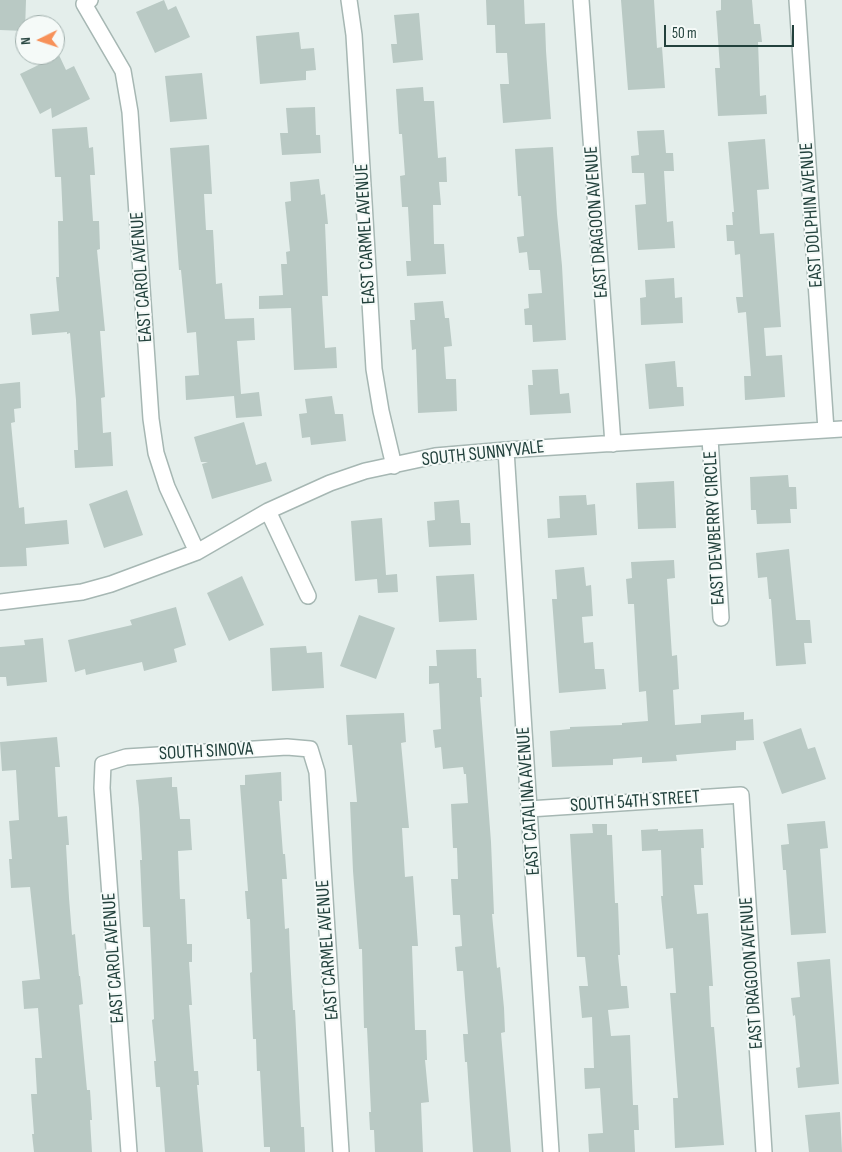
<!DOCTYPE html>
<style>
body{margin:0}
#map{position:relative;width:842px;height:1152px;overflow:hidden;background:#e4eeeb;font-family:"Sofia Sans Condensed",sans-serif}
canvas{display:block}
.north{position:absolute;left:15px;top:15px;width:50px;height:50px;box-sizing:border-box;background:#f5faf8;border:1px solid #a1b0ad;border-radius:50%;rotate:266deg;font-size:14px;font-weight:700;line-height:20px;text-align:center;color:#22413c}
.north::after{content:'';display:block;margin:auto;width:18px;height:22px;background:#f79159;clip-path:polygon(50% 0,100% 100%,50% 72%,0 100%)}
.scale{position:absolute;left:664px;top:25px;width:130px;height:22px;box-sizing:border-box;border:2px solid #22413c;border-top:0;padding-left:6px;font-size:15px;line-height:18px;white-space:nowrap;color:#22413c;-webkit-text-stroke:4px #f5faf8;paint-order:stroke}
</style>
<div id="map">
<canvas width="842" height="1152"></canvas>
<div class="north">N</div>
<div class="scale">50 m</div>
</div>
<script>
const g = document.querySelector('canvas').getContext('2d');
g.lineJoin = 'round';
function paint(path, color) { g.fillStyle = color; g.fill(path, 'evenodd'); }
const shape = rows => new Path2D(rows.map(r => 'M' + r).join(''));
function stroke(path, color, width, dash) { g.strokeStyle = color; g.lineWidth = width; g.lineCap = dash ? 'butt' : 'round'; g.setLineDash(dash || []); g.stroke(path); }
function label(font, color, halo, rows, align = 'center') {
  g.font = font + ' "Sofia Sans Condensed",sans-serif'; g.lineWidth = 4; g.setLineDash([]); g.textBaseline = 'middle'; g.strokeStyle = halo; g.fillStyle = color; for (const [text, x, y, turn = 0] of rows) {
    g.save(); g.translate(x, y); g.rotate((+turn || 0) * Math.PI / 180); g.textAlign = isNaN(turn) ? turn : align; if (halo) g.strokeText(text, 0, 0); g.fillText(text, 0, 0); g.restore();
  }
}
const building = shape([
 [0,0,26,0,25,31,0,30],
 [164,0,168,10,176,6,190,37,155,53,136,12],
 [486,0,524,0,525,24,545,23,546,51,551,119,503,123,500,84,509,84,507,53,496,53,495,25,487,25],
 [621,0,654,0,657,48,662,47,665,88,628,90],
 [721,0,752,0,754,24,760,24,762,42,758,42,760,96,766,95,767,114,718,116,715,68,720,68,716,11,721,10],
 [419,13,423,60,393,63,391,44,397,44,394,15],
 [299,32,301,49,314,48,316,70,306,71,306,80,260,84,256,36],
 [59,55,66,70,74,66,90,99,52,118,51,108,40,114,20,74],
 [202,73,207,119,170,122,165,76],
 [423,87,424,101,434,101,438,158,446,157,447,182,439,182,441,205,433,205,434,244,444,244,446,274,407,276,406,261,411,261,408,207,402,207,400,176,405,175,402,134,399,134,396,89],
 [315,107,316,135,320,135,321,153,282,155,280,133,288,133,286,108],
 [87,127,89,148,93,147,95,175,90,175,93,221,99,221,100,249,97,250,105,331,100,331,105,397,101,398,103,433,111,432,113,466,75,468,74,450,78,450,76,400,70,333,67,334,67,332,32,335,30,314,59,311,56,277,59,277,58,221,63,221,61,177,55,177,52,129],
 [664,130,666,153,673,153,674,171,664,171,667,222,673,221,675,248,638,250,635,205,646,204,644,173,632,173,631,156,639,155,637,131],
 [765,139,769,189,757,190,760,234,774,233,781,327,764,328,766,356,782,355,785,397,745,400,744,376,751,376,746,312,738,313,736,297,743,297,740,254,735,255,734,241,727,241,726,225,733,225,732,212,734,212,728,142],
 [209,145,212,194,204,194,206,230,213,230,216,284,222,283,225,319,254,318,255,340,237,341,241,394,259,392,262,416,236,418,234,396,186,400,185,376,199,375,196,332,187,333,181,270,179,270,170,148],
 [553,147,557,214,562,266,566,340,533,342,532,325,525,325,524,309,529,308,528,294,542,293,540,270,529,270,527,252,519,253,517,237,524,236,521,196,518,196,515,149],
 [319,179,321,195,325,194,328,224,325,224,328,296,322,296,325,348,336,347,337,368,294,370,291,308,259,309,259,296,283,295,281,264,287,264,286,252,290,251,285,202,291,201,290,182],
 [674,278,675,298,682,297,683,323,641,325,640,298,646,297,645,280],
 [443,301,445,318,449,318,452,346,444,347,446,379,456,379,457,411,418,413,416,349,412,350,410,320,415,320,414,303],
 [675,361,677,387,683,387,684,406,649,409,645,364],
 [558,369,560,394,569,393,571,413,530,415,528,385,533,385,532,370],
 [20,382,21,408,14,409,15,422,11,423,19,508,24,507,25,524,67,520,69,544,26,548,27,566,0,567,0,384],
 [332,396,335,414,343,414,346,441,311,445,310,437,302,438,299,414,307,413,305,399],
 [244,422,256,465,266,462,272,481,212,499,202,464,208,462,201,462,194,437],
 [788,475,789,487,796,487,797,509,790,509,791,523,757,524,756,510,751,510,750,477],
 [674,481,676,528,638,529,636,483],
 [127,490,143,535,104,548,89,504],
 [586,495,587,505,595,504,597,535,548,538,547,519,560,518,559,496],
 [459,500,461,523,470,523,471,545,429,547,427,521,435,520,434,502],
 [382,518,386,575,397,574,398,592,378,593,377,579,355,581,351,521],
 [789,549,796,620,810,620,812,643,804,643,806,664,776,666,771,599,769,599,767,577,758,578,756,553],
 [674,560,675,578,667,579,672,656,677,655,679,689,673,690,675,725,701,723,701,715,744,712,744,720,753,719,754,740,736,741,736,750,676,755,677,761,642,763,642,757,613,759,613,765,552,767,550,731,570,729,570,727,622,725,622,723,648,721,646,691,639,692,634,604,628,604,626,579,632,578,631,562],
 [584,567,586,586,591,585,593,616,582,617,584,643,593,642,595,669,604,669,606,689,559,693,552,599,557,599,555,570],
 [474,574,477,620,439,622,436,576],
 [242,576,264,625,229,641,207,593],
 [176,607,186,645,174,649,177,662,144,671,142,662,86,675,85,669,75,672,68,640,132,625,130,620],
 [359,615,395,628,376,679,340,666],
 [43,638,47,682,7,686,6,677,0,677,0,647,25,645,24,640],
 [306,646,307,653,322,652,324,688,272,691,270,648],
 [476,649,477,678,481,678,482,697,480,697,491,842,494,914,492,914,497,968,500,967,504,1008,505,1032,501,1033,511,1152,473,1152,467,1062,465,1062,463,1034,468,1034,465,998,463,971,457,971,455,947,462,946,460,915,453,915,451,879,458,879,457,848,453,848,451,804,468,803,466,774,464,774,463,767,443,769,441,747,435,748,433,730,441,729,439,683,429,684,429,666,437,666,436,650],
 [404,713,406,742,401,743,409,828,402,828,405,877,413,876,418,946,412,946,415,1030,426,1030,427,1060,425,1060,429,1102,421,1103,423,1152,375,1152,374,1130,370,1130,369,1112,371,1112,367,1028,364,1028,362,949,359,949,353,871,350,802,357,802,352,745,348,745,346,715],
 [801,728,808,749,815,747,826,779,782,794,763,742],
 [57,737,60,767,55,767,58,817,67,816,69,845,66,845,69,898,72,935,75,934,79,976,80,976,83,1004,79,1005,87,1090,90,1090,92,1120,90,1120,92,1152,34,1152,32,1134,34,1134,31,1094,37,1094,35,1058,42,1058,38,1008,24,1009,22,981,40,979,30,887,11,888,9,859,12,859,9,821,19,820,16,770,2,771,0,742],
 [281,772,282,801,279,801,283,854,285,854,287,879,282,879,285,929,289,928,290,956,293,1010,295,1010,301,1127,304,1127,305,1152,270,1152,270,1147,264,1147,260,1071,257,1071,256,1039,253,1039,250,973,252,972,250,919,247,919,245,891,248,891,240,785,245,785,245,775],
 [172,777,172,787,177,787,180,819,190,819,192,850,178,851,180,899,185,899,187,944,192,944,192,962,189,962,192,1005,189,1005,194,1071,198,1071,199,1085,197,1085,203,1152,165,1152,160,1087,156,1087,154,1061,156,1061,152,1020,154,1019,150,927,143,927,140,860,142,860,139,808,136,780],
 [825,821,828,848,820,849,826,933,791,935,786,870,783,870,781,845,789,844,787,824],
 [592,824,607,824,607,835,612,835,615,903,618,903,620,955,618,955,621,986,627,986,629,1008,608,1010,611,1036,630,1035,633,1105,638,1105,639,1130,634,1130,635,1152,589,1152,588,1134,603,1133,600,1088,585,1089,584,1068,594,1068,592,1017,582,1018,579,986,588,986,585,957,577,957,570,834,593,833],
 [658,829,658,831,703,829,704,848,701,848,703,885,694,885,697,914,708,913,713,986,709,986,711,1027,714,1027,724,1145,675,1148,673,1098,678,1098,670,993,676,993,673,948,666,949,661,896,663,896,661,850,642,851,641,830],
 [830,959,839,1084,798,1088,796,1068,800,1067,795,1015,793,1016,791,998,800,997,797,962],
 [840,1112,842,1152,809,1152,805,1115]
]);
const minor = shape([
 [90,0,84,4,123,71,130,112,151,419,156,453,167,487,197,552],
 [349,0,354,35,374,369,381,411,394,466],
 [581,0,613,444],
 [797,0,826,430],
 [710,438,721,618],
 [506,450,551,1152],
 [268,511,308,596],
 [0,602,82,592,111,584,197,552,268,511,330,483,365,471,435,456,506,450,842,429],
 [529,809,741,795,764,1152],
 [129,1152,102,788,103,764,126,757,287,747,310,749,317,772,341,1152]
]);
const streetNames = [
 ["EAST DOLPHIN AVENUE",812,215,-94],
 ["EAST DRAGOON AVENUE",597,222,-94],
 ["EAST CARMEL AVENUE",366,234,-93],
 ["EAST CAROL AVENUE",142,277,-94],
 ["SOUTH SUNNYVALE",483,454,-6],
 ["EAST DEWBERRY CIRCLE",715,528,-93],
 ["SOUTH SINOVA",206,752,-3],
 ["EAST CATALINA AVENUE",529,801,-94],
 ["SOUTH 54TH STREET",635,802,-4],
 ["EAST CARMEL AVENUE",328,950,-94],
 ["EAST CAROL AVENUE",114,958,-94],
 ["EAST DRAGOON AVENUE",752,973,-94]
];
paint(building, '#b9c9c4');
stroke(minor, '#a6b7b3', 18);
stroke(minor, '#fff', 15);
label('19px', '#22413c', '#f5faf8', streetNames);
</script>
